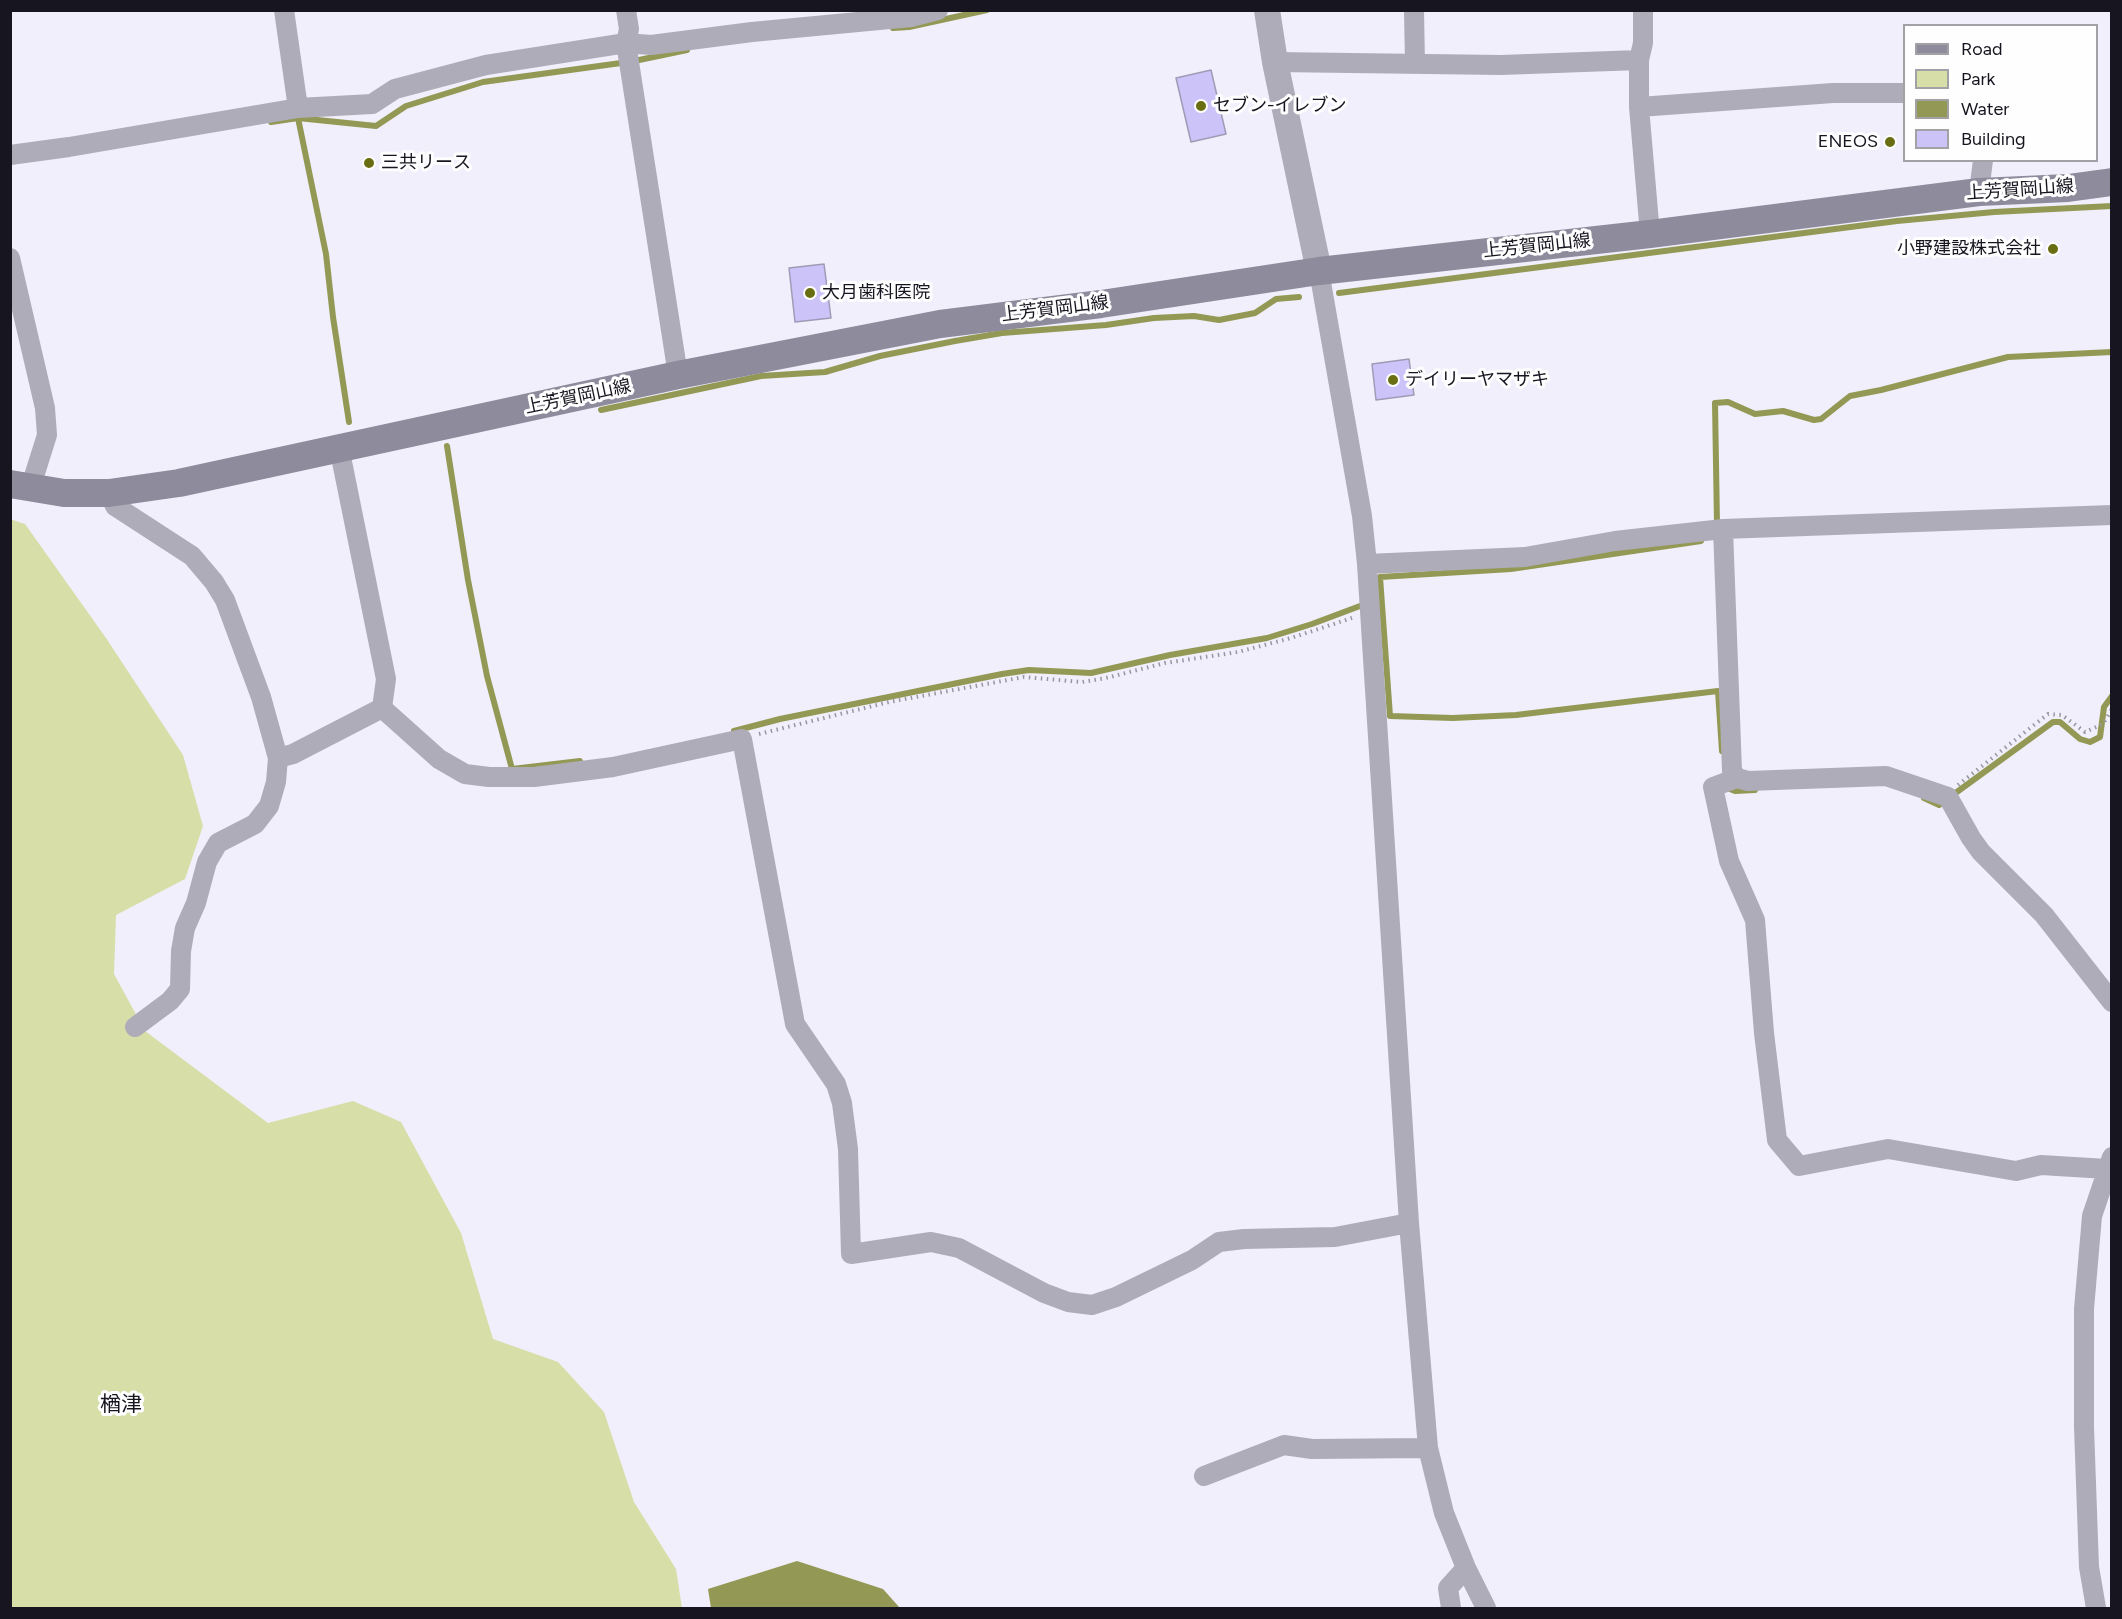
<!DOCTYPE html>
<meta charset="utf-8">
<style>
body{margin:0}
#map{position:relative;width:2122px;height:1619px;overflow:hidden;background:#f0effb;font-family:Figtree,sans-serif}
canvas{display:block}
.frame{position:absolute;inset:0;border:12px solid #17151f;pointer-events:none}
.legend{position:absolute;left:1903px;top:24px;width:195px;height:138px;box-sizing:border-box;background:#fefefe;border:2px solid #a2a1a5;margin:0;padding:8px 10px;list-style:none;font-size:18px;color:#17151f}
.legend li{display:flex;align-items:center;gap:12px;height:30px}
.legend b{width:30px;border:2px solid #a2a1a5}
</style>
<div id="map">
<canvas width="2122" height="1619"></canvas>
<div class="frame"></div>
<ul class="legend">
<li><b style="height:8px;background:#8d8b9c"></b>Road</li>
<li><b style="height:16px;background:#d8dea7"></b>Park</li>
<li><b style="height:16px;background:#939954"></b>Water</li>
<li><b style="height:16px;background:#ccc4f9"></b>Building</li>
</ul>
</div>
<script>
const g = document.querySelector('canvas').getContext('2d');
g.lineJoin = 'round';
function paint(path, color) { g.fillStyle = color; g.fill(path, 'evenodd'); }
const shape = rows => new Path2D(rows.map(r => 'M' + r).join(''));
function stroke(path, color, width, dash) { g.strokeStyle = color; g.lineWidth = width; g.lineCap = dash ? 'butt' : 'round'; g.setLineDash(dash || []); g.stroke(path); }
function label(font, color, halo, rows, align = 'center') {
  g.font = font + ' Figtree,"Noto Sans JP",sans-serif'; g.lineWidth = 6; g.setLineDash([]); g.textBaseline = 'middle'; g.strokeStyle = halo; g.fillStyle = color; for (const [text, x, y, turn = 0] of rows) {
    g.save(); g.translate(x, y); g.rotate((+turn || 0) * Math.PI / 180); g.textAlign = isNaN(turn) ? turn : align; if (halo) g.strokeText(text, 0, 0); g.fillText(text, 0, 0); g.restore();
  }
}
const green = shape([
 [10,519,25,524,106,638,183,755,203,826,185,879,116,915,114,974,145,1031,268,1123,353,1101,401,1122,461,1233,493,1339,558,1362,604,1412,634,1502,676,1569,682,1608,11,1608]
]);
const water = shape([
 [797,1561,883,1589,900,1608,711,1608,708,1589]
]);
const stream = shape([
 [893,28,909,27,987,10],
 [639,60,687,50],
 [298,118,326,254,333,317,349,422],
 [271,122,298,118,376,126,406,106,483,82,621,63],
 [1339,293,1897,221,1994,212,2112,206],
 [601,410,761,376,825,372,880,356,955,341,1002,333,1106,325,1154,318,1194,316,1219,320,1255,313,1276,299,1299,297],
 [447,446,468,580,487,676,512,769,580,761],
 [1717,524,1715,403,1728,402,1755,414,1783,411,1814,420,1821,419,1850,396,1881,390,2008,357,2112,352],
 [1382,605,1380,577,1511,569,1701,541],
 [1380,606,1382,605,1390,716,1453,718,1516,715,1718,691,1722,751],
 [734,731,780,719,1002,674,1029,670,1091,673,1170,655,1267,638,1312,624,1360,606],
 [1727,788,1735,791,1755,790],
 [1924,798,1939,805,2053,722,2060,722,2080,739,2090,742,2100,737,2104,707,2112,696]
]);
const building = shape([
 [1211,70,1226,134,1191,142,1176,78,1211,70],
 [824,264,831,318,795,322,789,268,824,264],
 [1409,359,1414,395,1376,400,1372,364,1409,359]
]);
const path = shape([
 [759,734,889,702,1024,677,1082,682,1106,678,1165,663,1238,652,1291,638,1352,618],
 [1958,785,2048,714,2062,715,2085,732,2103,724,2112,709]
]);
const minor = shape([
 [284,10,298,108],
 [626,10,629,29,626,43,678,375],
 [1414,10,1415,64],
 [1643,10,1643,43,1639,60,1639,107,1650,234],
 [1275,62,1501,65,1639,60],
 [1639,107,1833,93,1904,93],
 [10,155,69,147,298,108,372,104,395,89,486,65,626,43,651,45,752,32,911,17,938,10],
 [1979,192,1983,160],
 [10,258,45,408,47,435,30,489],
 [1319,271,1362,516,1367,564,1409,1223,1428,1448,1444,1513,1466,1568,1486,1608],
 [339,447,386,679,382,708],
 [109,493,115,506,192,556,214,582,225,600,261,697,278,758,293,754,382,708,439,759,465,774,489,777,534,777,613,767,742,739,795,1024,836,1084,842,1103,848,1149,851,1254,931,1242,959,1248,1044,1293,1068,1302,1092,1305,1116,1297,1192,1260,1219,1242,1244,1239,1335,1237,1409,1223],
 [1723,529,1732,771,1737,778,1748,781,1886,776,1948,797,1971,838,1981,852,2044,915,2112,1002],
 [1367,564,1525,557,1615,541,1723,529,2112,515],
 [1737,778,1713,787,1729,861,1755,920,1764,1033,1777,1140,1799,1166,1888,1149,2016,1171,2041,1165,2107,1169],
 [135,1027,170,1001,180,989,181,951,185,928,196,903,207,862,218,843,255,824,269,806,276,782,278,758],
 [1204,1476,1284,1445,1312,1449,1428,1448],
 [1451,1608,1448,1588,1466,1568],
 [2096,1608,2089,1567,2084,1427,2084,1309,2092,1216,2112,1157]
]);
const tertiary = shape([
 [1267,10,1275,62,1319,271]
]);
const secondary = shape([
 [10,484,64,493,109,493,179,483,678,375,940,324,1101,304,1319,271,1650,234,1979,192,2068,188,2112,182]
]);
const markers = [
 [1201,106,6,"#696e12"],
 [1890,142,6,"#696e12"],
 [369,163,6,"#696e12"],
 [2053,249,6,"#696e12"],
 [810,293,6,"#696e12"],
 [1393,380,6,"#696e12"]
];
const poiNames = [
 ["セブン-イレブン",1213,106],
 ["ENEOS",1878,142,"right"],
 ["三共リース",381,163],
 ["小野建設株式会社",2041,249,"right"],
 ["大月歯科医院",822,293],
 ["デイリーヤマザキ",1405,380]
];
const streetNames = [
 ["上芳賀岡山線",2020,190,-4],
 ["上芳賀岡山線",1537,246,-6],
 ["上芳賀岡山線",1055,309,-7],
 ["上芳賀岡山線",578,397,-12]
];
const quarterNames = [
 ["楢津",121,1405]
];
paint(green, '#d8dea7');
paint(water, '#939954');
stroke(stream, '#939954', 6);
paint(building, '#ccc4f9');
stroke(building, '#9f9bb6', 1.5);
stroke(path, '#9796a1', 4, [1.5, 4.5]);
stroke(minor, '#aeacb8', 20);
stroke(tertiary, '#aeacb8', 26);
stroke(secondary, '#8d8b9c', 28);
for (const [x, y, r, color] of markers) { const dot = new Path2D(); dot.arc(x, y, r, 0, 2 * Math.PI); g.fillStyle = color; g.fill(dot); stroke(dot, '#fefefe', 2); }
label('18px', '#17151f', '#fefefe', poiNames, 'left');
label('18px', '#17151f', '#fefefe', streetNames);
label('21px', '#17151f', '#fefefe', quarterNames);
</script>
